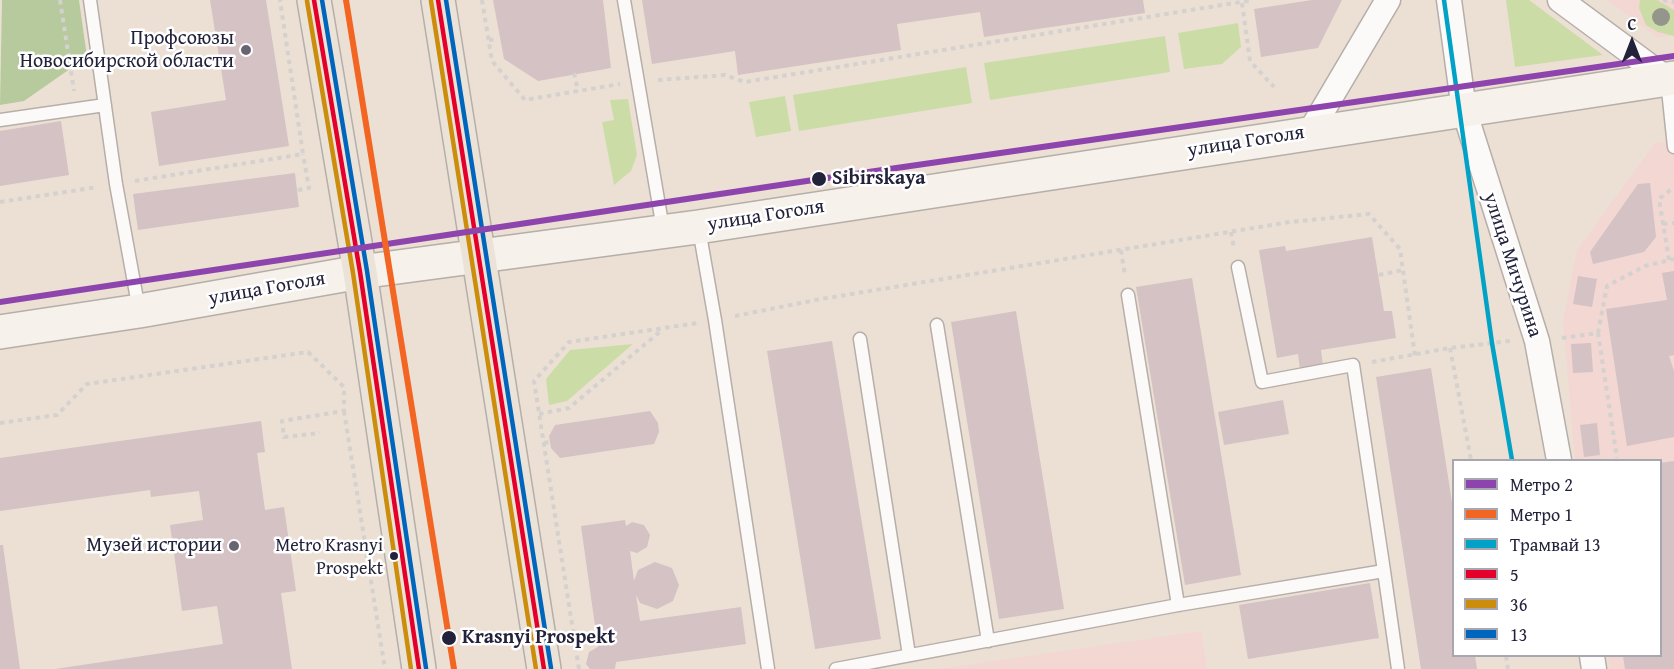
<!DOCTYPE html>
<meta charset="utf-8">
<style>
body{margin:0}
#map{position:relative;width:1674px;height:669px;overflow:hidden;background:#ece0d4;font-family:"Gentium Book Plus",serif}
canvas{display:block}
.legend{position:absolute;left:1452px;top:459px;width:210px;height:198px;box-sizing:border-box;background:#fff;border:2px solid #a7a7b1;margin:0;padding:8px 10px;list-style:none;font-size:18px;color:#22223b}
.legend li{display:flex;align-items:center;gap:12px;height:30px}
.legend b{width:30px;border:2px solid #a7a7b1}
.north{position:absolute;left:1602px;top:12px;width:60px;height:60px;-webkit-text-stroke:4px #fff;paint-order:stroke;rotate:0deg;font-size:16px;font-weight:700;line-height:24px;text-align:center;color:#22223b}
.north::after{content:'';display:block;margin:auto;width:21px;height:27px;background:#22223b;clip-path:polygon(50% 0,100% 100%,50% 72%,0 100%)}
</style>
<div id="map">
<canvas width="1674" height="669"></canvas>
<ul class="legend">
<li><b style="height:8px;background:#8e44ad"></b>Метро 2</li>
<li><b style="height:8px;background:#f26522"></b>Метро 1</li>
<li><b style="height:8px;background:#02a2c7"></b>Трамвай 13</li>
<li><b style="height:8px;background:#e4002b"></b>5</li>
<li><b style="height:8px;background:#cc8c0c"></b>36</li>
<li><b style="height:8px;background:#0065bd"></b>13</li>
</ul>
<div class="north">С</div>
</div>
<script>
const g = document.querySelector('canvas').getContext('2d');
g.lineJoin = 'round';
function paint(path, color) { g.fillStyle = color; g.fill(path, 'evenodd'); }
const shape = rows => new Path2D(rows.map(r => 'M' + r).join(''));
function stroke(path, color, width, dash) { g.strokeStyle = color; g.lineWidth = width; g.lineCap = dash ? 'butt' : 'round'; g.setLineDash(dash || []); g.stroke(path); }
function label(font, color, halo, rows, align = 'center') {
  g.font = font + ' "Gentium Book Plus",serif'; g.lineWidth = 5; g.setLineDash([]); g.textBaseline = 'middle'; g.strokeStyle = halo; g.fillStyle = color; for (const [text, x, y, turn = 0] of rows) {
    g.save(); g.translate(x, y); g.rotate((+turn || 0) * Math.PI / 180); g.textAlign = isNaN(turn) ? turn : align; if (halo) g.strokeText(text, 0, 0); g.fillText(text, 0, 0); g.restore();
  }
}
const built = shape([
 [1607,0,1674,0,1674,35,1658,38],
 [1674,141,1674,669,1610,669,1608,656,1660,656,1660,460,1575,460,1563,321,1577,250,1655,143],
 [1201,631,1207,669,938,669]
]);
const green = shape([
 [1506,0,1529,0,1603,55,1515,67],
 [1640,0,1657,0,1674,10,1674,36,1658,32,1646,25,1639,8],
 [1238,23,1241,47,1222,64,1184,69,1178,33],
 [1165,36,1170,72,990,100,984,63],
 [966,67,972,103,799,131,793,95],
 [785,96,791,131,756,137,749,102],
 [628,99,637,155,631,171,614,185,602,122,614,120,610,100],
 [633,344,567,401,549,405,546,379,570,350]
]);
const forest = shape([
 [2,0,79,0,87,57,24,101,0,105]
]);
const building = shape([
 [210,0,266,0,289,146,159,166,151,112,226,100],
 [493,0,603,0,611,68,538,81,504,59],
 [642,0,1143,0,1145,13,984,37,980,12,897,24,901,50,738,75,735,51,652,64],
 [1312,0,1342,0,1318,48,1261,57,1254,9],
 [61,121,69,175,0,186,0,131],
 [295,173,299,207,138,230,133,194],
 [1650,183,1656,237,1644,252,1593,264,1590,252,1638,184],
 [1372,237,1384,311,1392,311,1396,338,1321,350,1323,366,1300,370,1298,354,1277,358,1259,250,1285,246,1286,251],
 [1674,271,1674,355,1669,356,1674,371,1674,437,1627,446,1606,309,1667,300,1662,273],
 [1578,276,1597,279,1592,307,1573,304],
 [1192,278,1241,575,1185,585,1136,287],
 [1016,311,1064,609,999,619,951,322],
 [832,341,881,639,815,649,767,351],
 [1591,343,1593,372,1573,373,1571,344],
 [1431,368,1454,515,1454,656,1475,656,1477,669,1421,669,1376,377],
 [1283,400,1289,434,1224,445,1218,412],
 [650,411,658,423,659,432,654,444,560,458,551,448,549,436,555,425],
 [261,421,265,452,257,453,265,510,284,507,296,591,281,593,292,669,55,669,223,644,217,606,182,611,170,525,203,520,199,491,151,497,150,490,0,511,0,458],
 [1597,423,1600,455,1584,457,1580,425],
 [1674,461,1674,669,1625,669,1623,656,1660,656,1660,463],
 [625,520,626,526,632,522,644,525,650,535,647,547,637,553,630,551,634,581,638,570,655,562,672,568,679,585,673,601,657,609,640,603,636,595,640,621,741,607,746,644,616,662,615,669,590,669,586,664,589,652,598,647,581,526],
 [0,545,3,545,20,669,0,669],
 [1370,583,1379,638,1248,659,1239,605]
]);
const path = shape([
 [60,0,74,91],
 [482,0,492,61,525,100,620,84],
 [1663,0,1674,2],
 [1242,3,1250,61,1274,87],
 [489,40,498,39],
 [574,73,578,91],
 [658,80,725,75,745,82,1253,0],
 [135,181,303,154,280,0],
 [298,190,309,188,303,154],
 [0,202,98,187],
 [1663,224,1674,223],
 [1231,232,1234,249],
 [1121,250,1125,276],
 [1669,260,1659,199,1674,187],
 [1379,275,1403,270],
 [735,316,821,299,1290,222,1369,214,1400,249,1415,356],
 [1598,333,1607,286,1645,266,1674,259],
 [1562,338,1598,333,1617,458],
 [1450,348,1471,460],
 [1372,362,1450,348,1510,341],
 [344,411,385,669],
 [539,414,569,408,662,330],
 [0,423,57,415,87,384,308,352,344,387,344,411,282,421,284,437,320,433],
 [544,443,550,442],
 [1506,656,1508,669],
 [579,669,534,381,569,342,698,323]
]);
const lane = shape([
 [90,0,116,184,139,310],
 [624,0,663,229],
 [1667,80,1674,147],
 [0,120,105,105],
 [699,229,715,320,768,669],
 [1238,267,1262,382,1353,365,1384,571],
 [1128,295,1178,605],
 [937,325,988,641],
 [860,339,909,655],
 [836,669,1178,605,1384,571,1398,669]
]);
const street = shape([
 [1449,0,1464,110,1537,341,1559,460],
 [1560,0,1667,79],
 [1310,132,1388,0],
 [1592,656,1594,669]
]);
const secondary = shape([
 [0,332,139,311,360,272,698,227,1674,78]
]);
const primary = shape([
 [314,0,360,272,419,669],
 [438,0,544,669]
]);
const bus1 = shape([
 [314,0,360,272,419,669],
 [438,0,544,669]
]);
const bus2 = shape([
 [307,1,353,273,411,669],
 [431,1,536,669]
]);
const bus3 = shape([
 [322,0,367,271,426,668],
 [446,0,551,668]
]);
const tram1 = shape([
 [1444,0,1492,343,1512,460]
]);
const metro1 = shape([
 [0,302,820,179,1674,56]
]);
const metro2 = shape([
 [346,0,454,669]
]);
const trees = [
 [1661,17]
];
const markers = [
 [246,50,6,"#696471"],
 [819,179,8,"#22223b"],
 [234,546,6,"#696471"],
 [394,556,5,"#22223b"],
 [449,638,8,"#22223b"]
];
const busNames = [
 ["Metro Krasnyi",383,546],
 ["Prospekt",383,569]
];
const poiNames = [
 ["Профсоюзы",234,39],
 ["Новосибирской области",234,62],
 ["Музей истории",222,546]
];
const streetNames = [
 ["улица Гоголя",1246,142,-9],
 ["улица Гоголя",766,216,-9],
 ["улица Мичурина",1512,265,72],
 ["улица Гоголя",267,289,-10]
];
const stopNames = [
 ["Sibirskaya",832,179],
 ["Krasnyi Prospekt",462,638]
];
paint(built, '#f2d7d3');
paint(green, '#cbdca7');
paint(forest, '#b7ca9d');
paint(building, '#d4c2c4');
stroke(lane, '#b6aea9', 15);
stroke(street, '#b6aea9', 27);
stroke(secondary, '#b6aea9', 36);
stroke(primary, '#b6aea9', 36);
stroke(path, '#d4d1cf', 4, [4.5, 4.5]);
stroke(lane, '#fcfaf9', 12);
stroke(street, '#fcfaf9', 24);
stroke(secondary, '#f6f1eb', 33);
stroke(primary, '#ece3d8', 33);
stroke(bus1, '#e4002b', 4.5);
stroke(bus2, '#cc8c0c', 4.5);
stroke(bus3, '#0065bd', 4.5);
stroke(tram1, '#02a2c7', 4.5);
stroke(metro1, '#8e44ad', 6);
stroke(metro2, '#f26522', 6);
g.fillStyle = '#95968b';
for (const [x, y] of trees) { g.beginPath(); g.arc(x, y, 9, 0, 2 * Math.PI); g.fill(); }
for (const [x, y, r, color] of markers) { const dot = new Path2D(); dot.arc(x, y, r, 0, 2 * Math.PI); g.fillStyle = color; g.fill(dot); stroke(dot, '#fff', 2); }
label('18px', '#22223b', '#fff', busNames, 'right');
label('20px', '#22223b', '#fff', poiNames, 'right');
label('20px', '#22223b', '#fff', streetNames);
label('bold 20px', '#22223b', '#fff', stopNames, 'left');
</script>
